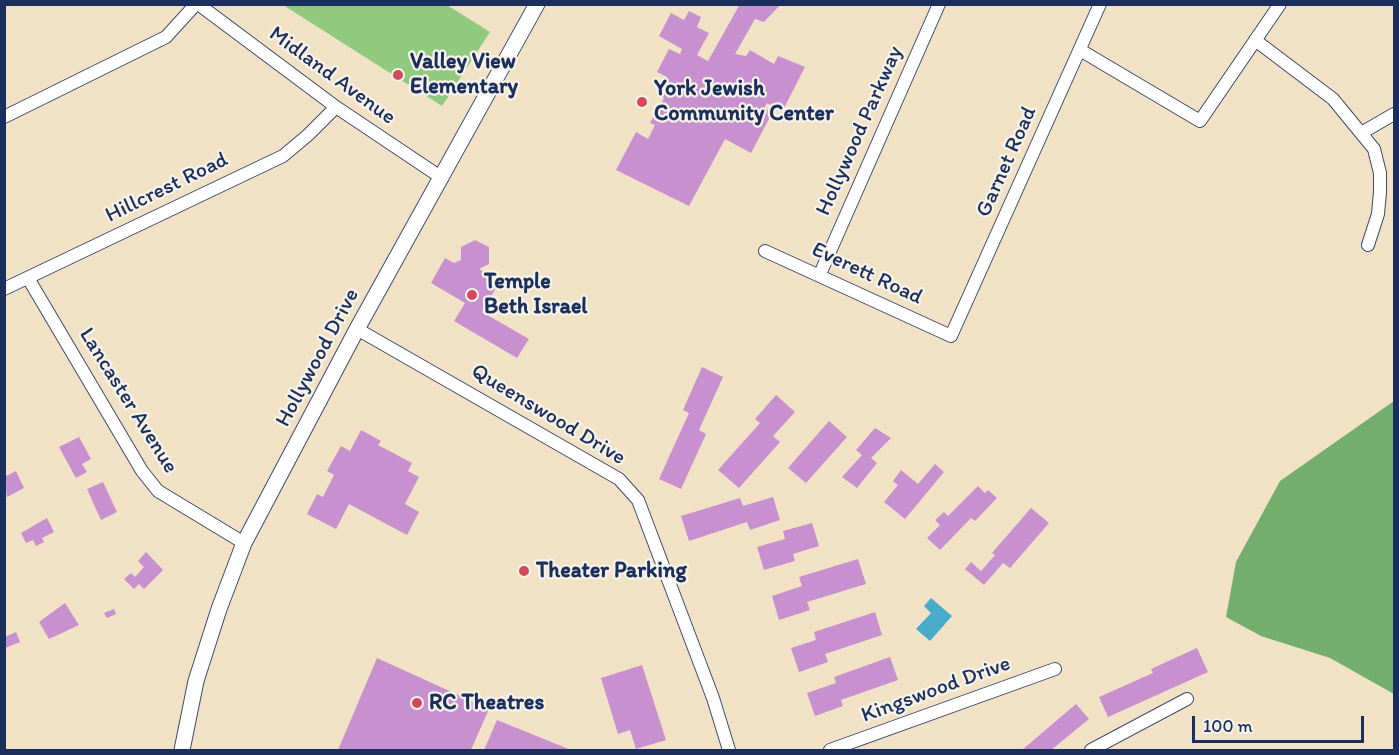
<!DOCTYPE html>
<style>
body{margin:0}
#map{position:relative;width:1399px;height:755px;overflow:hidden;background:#f1e2c6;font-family:Itim,sans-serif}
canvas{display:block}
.frame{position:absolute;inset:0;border:6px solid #1b2f5e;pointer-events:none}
.scale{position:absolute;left:1192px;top:716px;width:172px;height:27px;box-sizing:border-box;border:3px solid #1b2f5e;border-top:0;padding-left:8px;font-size:18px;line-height:21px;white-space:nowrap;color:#1b2f5e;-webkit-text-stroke:4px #f7f3e8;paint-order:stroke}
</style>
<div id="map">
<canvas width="1399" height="755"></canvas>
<div class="frame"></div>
<div class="scale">100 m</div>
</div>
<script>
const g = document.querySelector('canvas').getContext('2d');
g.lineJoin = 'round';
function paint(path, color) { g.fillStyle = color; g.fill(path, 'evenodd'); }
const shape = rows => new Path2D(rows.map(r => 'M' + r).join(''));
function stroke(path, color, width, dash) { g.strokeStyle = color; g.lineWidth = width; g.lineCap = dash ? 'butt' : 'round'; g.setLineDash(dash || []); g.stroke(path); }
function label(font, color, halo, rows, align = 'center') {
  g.font = font + ' Itim,sans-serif'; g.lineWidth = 4.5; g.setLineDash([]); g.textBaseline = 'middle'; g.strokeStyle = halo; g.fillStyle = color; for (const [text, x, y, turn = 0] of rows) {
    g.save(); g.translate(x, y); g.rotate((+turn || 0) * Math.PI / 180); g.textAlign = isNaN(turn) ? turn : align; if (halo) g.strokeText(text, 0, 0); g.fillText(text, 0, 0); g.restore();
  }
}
const green = shape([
 [283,5,447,5,490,32,442,106]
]);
const forest = shape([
 [1394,401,1394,694,1330,658,1261,636,1226,617,1236,562,1280,481]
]);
const water = shape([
 [931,598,952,616,930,641,916,629,931,613,924,606]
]);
const building = shape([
 [740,4,781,4,764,22,755,19,735,54,746,56,750,50,774,64,778,56,805,67,782,112,767,103,764,108,772,113,751,153,725,139,689,206,616,170,636,132,648,139,655,125,650,123,664,98,658,95,667,77,657,72,669,49,680,54,682,49,659,36,671,13,684,20,689,11,701,17,697,27,709,33,697,55,708,61],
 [475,240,489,247,489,264,479,269,490,276,486,282,496,288,482,312,529,339,517,358,454,321,465,303,431,283,445,258,454,263,461,260,461,247],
 [702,367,723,377,699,430,706,434,681,489,659,479,689,413,683,410],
 [776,395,795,412,773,436,780,442,739,488,718,470,760,423,755,419],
 [829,421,847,437,806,483,788,468],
 [875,428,891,438,871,458,877,463,857,488,842,477,862,455,856,450],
 [361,430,381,441,378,445,412,463,408,471,419,477,405,504,419,512,407,535,349,504,336,529,307,514,317,494,323,497,334,475,327,471,341,446,350,451],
 [79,437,91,459,82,464,87,472,76,478,59,447],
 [935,464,944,472,905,519,884,502,898,485,893,481,901,470,918,484],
 [16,471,24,488,7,497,4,477],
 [103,482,117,512,101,520,87,489],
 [978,486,985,493,988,490,997,498,975,521,971,518,940,550,927,538,940,525,935,520,944,512,948,516],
 [773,497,780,520,750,530,747,522,689,541,681,516,740,498,743,506],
 [1031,508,1049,523,1010,568,1003,563,984,585,965,569,971,562,981,571,995,555,992,553],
 [47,518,54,532,42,538,44,542,36,546,33,540,26,543,21,533],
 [812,523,819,546,793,554,795,561,764,570,757,547,785,539,783,531],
 [146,552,163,570,144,589,139,584,134,589,124,579,131,573,135,577,144,567,138,561],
 [858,559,866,584,807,602,810,610,779,620,772,596,802,586,799,577],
 [65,603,79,625,49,639,39,622],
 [114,609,116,614,107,618,104,613],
 [875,612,882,635,825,654,828,662,799,672,791,648,816,640,814,632],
 [16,632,20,642,5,648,5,637],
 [1197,648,1208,672,1108,717,1099,697,1153,673,1151,669],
 [890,657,898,680,841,700,843,706,815,716,807,693,836,683,834,677],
 [377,658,489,709,471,750,338,750],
 [642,665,666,740,636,749,630,730,618,734,601,678],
 [1076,704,1089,719,1051,750,1022,750],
 [497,720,571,750,484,750]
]);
const minor = shape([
 [198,4,336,107,442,178],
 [1255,40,1333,99,1374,149,1380,173,1380,192,1378,214,1368,245],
 [1080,50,1200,121,1280,4],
 [4,117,166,37,196,4],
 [1363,132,1394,114],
 [765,251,951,336,1100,4],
 [820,274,939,4],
 [28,278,142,471,158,491,244,543],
 [4,289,283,156,308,135,336,107],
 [357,329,619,479,638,500,713,698,729,750],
 [830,750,1055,669],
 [1091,750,1187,699]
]);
const major = shape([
 [182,750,196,681,219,609,244,543,357,329,537,4]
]);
const markers = [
 [398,75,6,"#d1495b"],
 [642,102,6,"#d1495b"],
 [472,295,6,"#d1495b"],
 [524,571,6,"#d1495b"],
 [417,703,6,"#d1495b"]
];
const poiNames = [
 ["Valley View",410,62],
 ["Elementary",410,87],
 ["York Jewish",654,89],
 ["Community Center",654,114],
 ["Temple",484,282],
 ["Beth Israel",484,307],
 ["Theater Parking",536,571],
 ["RC Theatres",429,703]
];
const streetNames = [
 ["Midland Avenue",332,76,36],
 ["Hollywood Parkway",860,131,-66],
 ["Garnet Road",1007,162,-66],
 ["Hillcrest Road",167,188,-26],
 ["Everett Road",867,274,25],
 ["Hollywood Drive",318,358,-62],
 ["Lancaster Avenue",128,401,58],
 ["Queenswood Drive",548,415,31],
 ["Kingswood Drive",936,690,-20]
];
paint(green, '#8fca7e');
paint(forest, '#73ae6d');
paint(water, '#49abc9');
paint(building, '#c790cf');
stroke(minor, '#3b4a6e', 14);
stroke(major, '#3b4a6e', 17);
stroke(minor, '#fff', 12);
stroke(major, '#fff', 15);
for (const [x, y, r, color] of markers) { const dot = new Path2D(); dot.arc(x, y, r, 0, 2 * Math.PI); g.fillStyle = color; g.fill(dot); stroke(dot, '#f7f3e8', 2); }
label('bold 22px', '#1b2f5e', '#f7f3e8', poiNames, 'left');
label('22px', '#1b2f5e', '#f7f3e8', streetNames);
</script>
